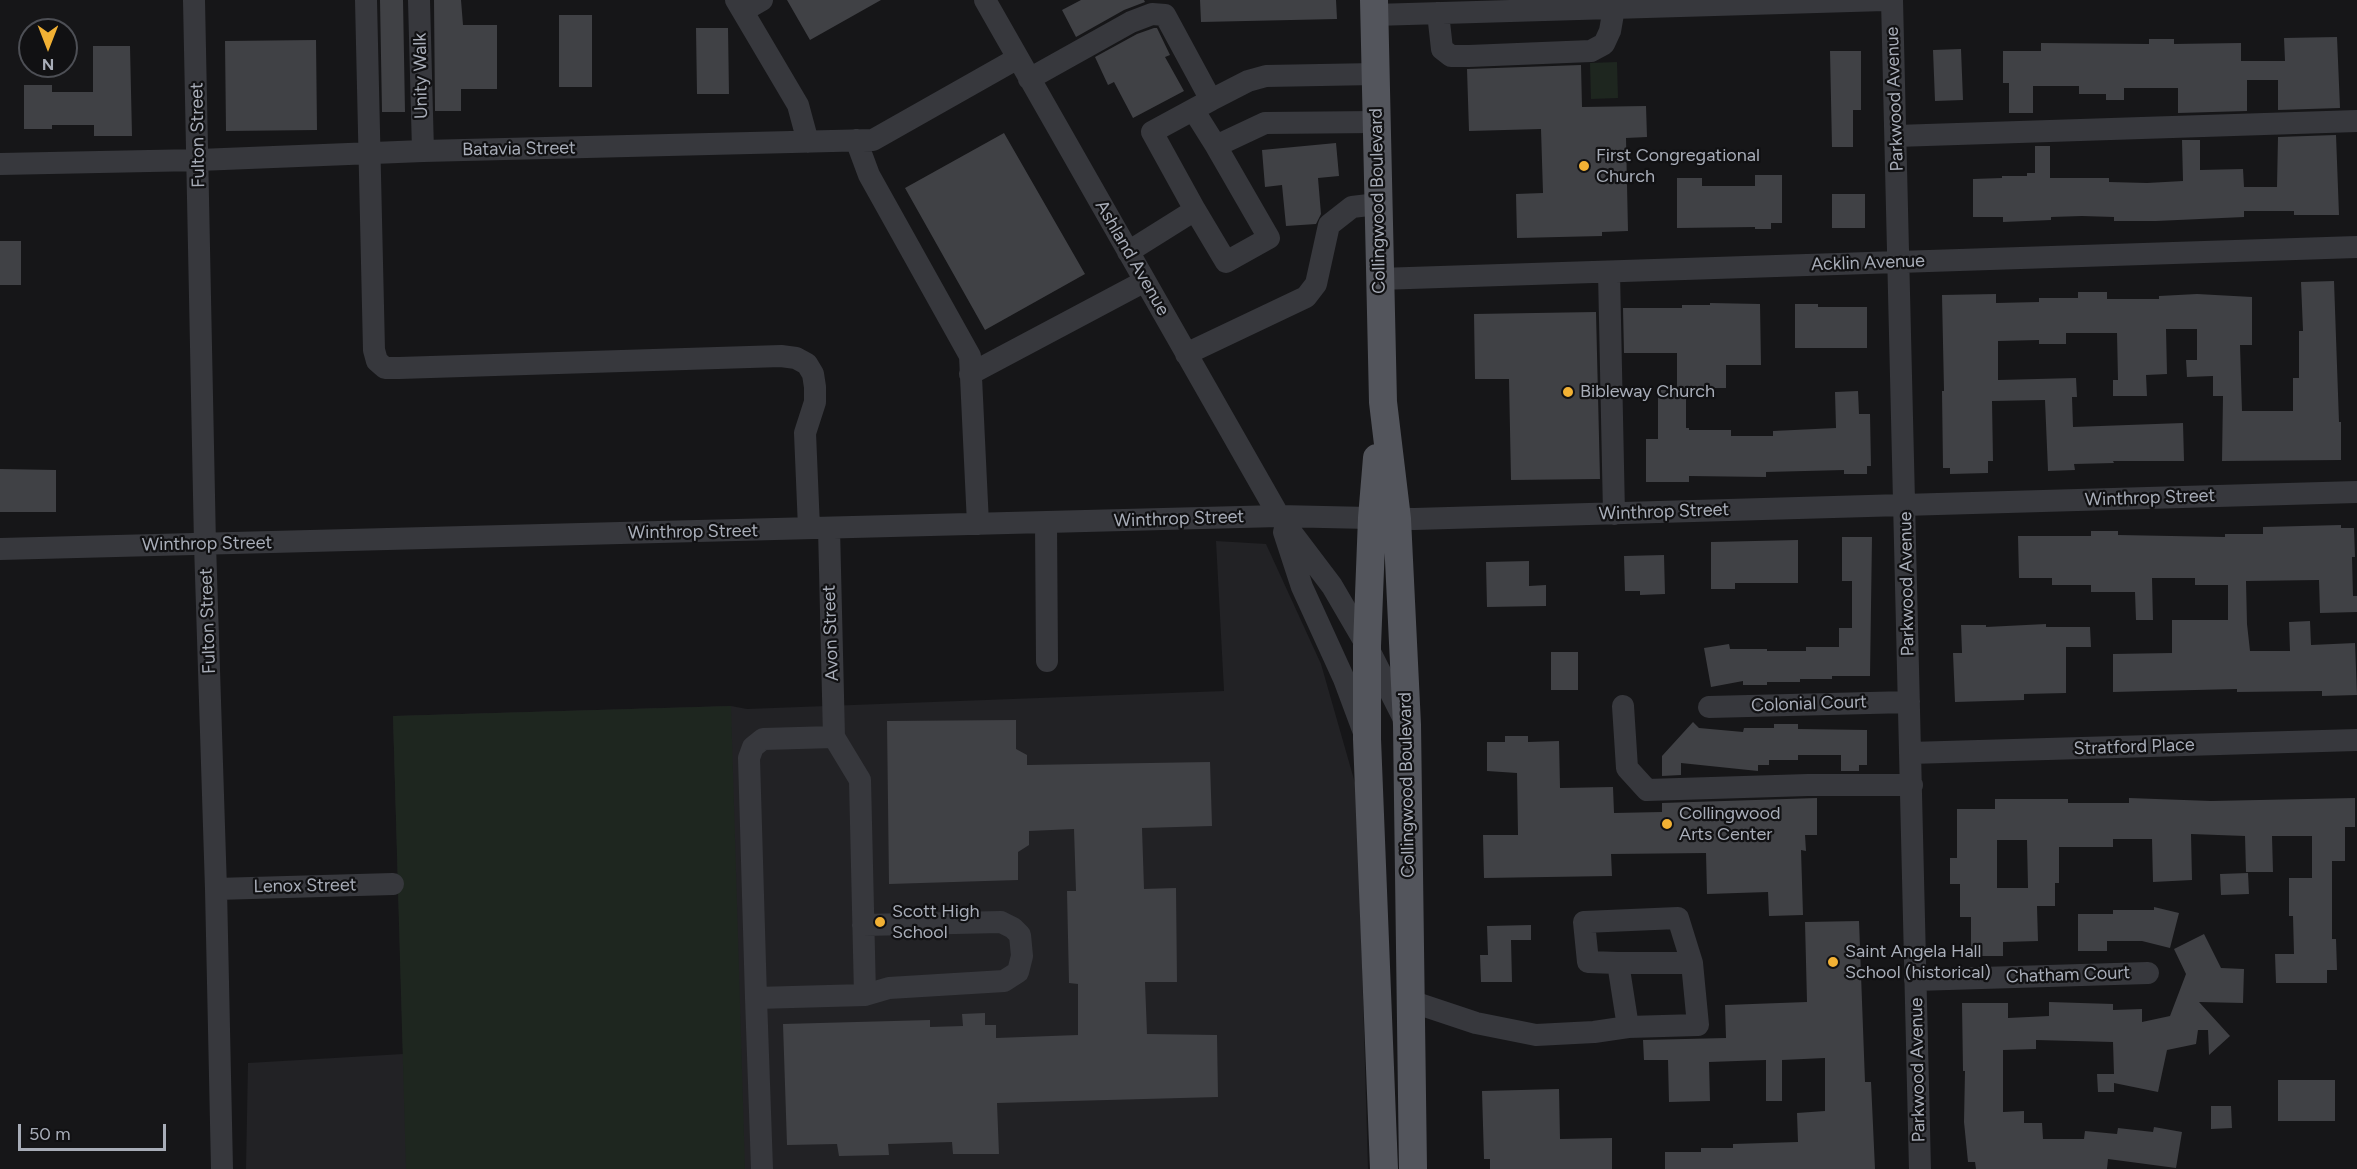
<!DOCTYPE html>
<style>
body{margin:0}
#map{position:relative;width:2357px;height:1169px;overflow:hidden;background:#161618;font-family:Figtree,sans-serif}
canvas{display:block}
.north{position:absolute;left:18px;top:18px;width:60px;height:60px;box-sizing:border-box;background:#111113;border:2px solid #4d4f55;border-radius:50%;rotate:180deg;font-size:16px;font-weight:700;line-height:24px;text-align:center;color:#a8adb8}
.north::after{content:'';display:block;margin:auto;width:21px;height:27px;background:#f2b134;clip-path:polygon(50% 0,100% 100%,50% 72%,0 100%)}
.scale{position:absolute;left:18px;top:1124px;width:148px;height:27px;box-sizing:border-box;border:3px solid #a8adb8;border-top:0;padding-left:8px;font-size:18px;line-height:21px;white-space:nowrap;color:#a8adb8;-webkit-text-stroke:4px #111113;paint-order:stroke}
</style>
<div id="map">
<canvas width="2357" height="1169"></canvas>
<div class="north">N</div>
<div class="scale">50 m</div>
</div>
<script>
const g = document.querySelector('canvas').getContext('2d');
g.lineJoin = 'round';
function paint(path, color) { g.fillStyle = color; g.fill(path, 'evenodd'); }
const shape = rows => new Path2D(rows.map(r => 'M' + r).join(''));
function stroke(path, color, width, dash) { g.strokeStyle = color; g.lineWidth = width; g.lineCap = dash ? 'butt' : 'round'; g.setLineDash(dash || []); g.stroke(path); }
function label(font, color, halo, rows, align = 'center') {
  g.font = font + ' Figtree,sans-serif'; g.lineWidth = 4.5; g.setLineDash([]); g.textBaseline = 'middle'; g.strokeStyle = halo; g.fillStyle = color; for (const [text, x, y, turn = 0] of rows) {
    g.save(); g.translate(x, y); g.rotate((+turn || 0) * Math.PI / 180); g.textAlign = isNaN(turn) ? turn : align; if (halo) g.strokeText(text, 0, 0); g.fillText(text, 0, 0); g.restore();
  }
}
const built = shape([
 [1216,541,1266,544,1321,664,1357,790,1368,1169,246,1169,248,1063,403,1054,393,716,731,706,747,709,1224,691]
]);
const green = shape([
 [1617,62,1618,98,1591,99,1590,63],
 [731,706,745,1169,406,1169,393,716]
]);
const building = shape([
 [380,0,403,0,405,112,382,112],
 [434,0,461,0,463,25,497,25,497,89,461,89,461,111,435,111],
 [787,0,881,0,810,40],
 [1081,0,1144,0,1145,2,1124,10,1076,37,1062,10],
 [1200,0,1336,0,1337,19,1201,22],
 [559,15,592,15,592,87,559,87],
 [696,28,728,28,729,94,697,94],
 [1154,28,1157,28,1170,55,1165,57,1184,91,1133,118,1114,82,1108,85,1095,57,1137,34],
 [2337,37,2340,108,2278,110,2278,80,2247,80,2247,111,2178,113,2178,88,2124,88,2124,100,2106,100,2106,94,2079,94,2079,86,2033,86,2033,113,2009,113,2009,83,2003,83,2003,51,2041,51,2041,43,2149,44,2149,39,2174,39,2174,44,2241,43,2241,61,2285,61,2284,38],
 [316,40,317,130,226,131,225,41],
 [93,46,130,46,132,136,94,136,94,125,52,125,52,129,24,129,24,85,52,85,52,92,93,92],
 [1961,49,1963,100,1935,101,1933,50],
 [1830,51,1861,51,1861,110,1853,110,1853,147,1832,147],
 [1581,65,1582,107,1646,106,1647,137,1626,138,1628,231,1602,232,1602,236,1517,238,1516,194,1543,193,1541,129,1469,131,1467,69],
 [1004,133,1085,274,985,330,905,188],
 [2336,135,2339,215,2294,215,2294,211,2244,211,2244,217,2156,221,2114,221,2114,217,2082,216,2051,217,2051,220,2003,222,2003,217,1973,217,1973,179,2002,178,2002,176,2027,176,2027,173,2035,173,2035,146,2050,146,2050,178,2109,178,2109,182,2147,183,2183,181,2182,140,2200,140,2200,170,2243,169,2244,187,2277,187,2278,137],
 [1336,143,1339,176,1318,178,1321,214,1316,224,1286,226,1282,185,1265,187,1262,150],
 [1755,175,1782,175,1782,223,1771,223,1771,229,1755,229,1755,227,1677,228,1677,178,1702,178,1702,186,1755,186],
 [1832,194,1865,194,1865,228,1832,228],
 [0,241,21,241,21,285,0,285],
 [2334,281,2339,422,2341,422,2341,460,2222,461,2223,396,2213,396,2213,376,2187,377,2186,360,2197,360,2197,329,2166,329,2167,374,2146,375,2147,396,2113,396,2113,380,2118,380,2117,333,2066,333,2066,344,2039,344,2039,340,1998,341,1998,380,2076,378,2077,397,2072,397,2073,427,2183,423,2184,461,2113,461,2114,463,2074,464,2075,470,2048,471,2045,400,1992,401,1993,461,1988,461,1988,473,1950,474,1950,468,1943,468,1942,391,1944,391,1942,295,1996,294,1996,303,2039,302,2039,298,2078,298,2078,292,2107,292,2107,299,2159,299,2159,296,2197,294,2252,297,2252,345,2240,345,2242,411,2293,411,2293,378,2299,378,2299,331,2303,331,2301,282],
 [1710,303,1760,304,1761,365,1726,365,1726,388,1677,388,1677,353,1624,353,1623,308,1682,308,1682,305,1710,305],
 [1795,304,1818,304,1818,307,1867,307,1867,348,1795,348],
 [1596,312,1600,479,1511,480,1509,379,1475,379,1474,314],
 [1658,390,1686,390,1686,428,1689,428,1689,430,1731,430,1731,436,1773,436,1773,431,1836,428,1835,392,1858,391,1859,414,1870,414,1871,466,1867,466,1867,474,1844,474,1844,470,1766,472,1766,477,1689,476,1689,482,1646,482,1646,439,1658,439],
 [0,469,56,470,56,512,0,512],
 [2341,525,2341,528,2354,528,2355,557,2352,557,2353,596,2357,596,2357,612,2320,613,2319,580,2246,581,2247,624,2250,651,2290,651,2289,622,2310,621,2311,645,2355,643,2357,695,2322,696,2322,691,2237,692,2237,689,2113,692,2113,654,2172,653,2172,620,2228,620,2228,585,2195,585,2195,578,2152,578,2153,620,2136,620,2135,592,2091,592,2091,585,2052,585,2052,578,2019,578,2018,536,2091,536,2091,531,2118,531,2118,535,2225,537,2225,534,2263,534,2263,527],
 [1842,537,1872,537,1870,676,1832,676,1832,679,1800,679,1800,682,1767,682,1767,685,1743,685,1743,681,1711,687,1704,648,1729,644,1730,649,1767,649,1767,651,1806,651,1806,647,1839,647,1839,628,1852,628,1852,581,1842,581],
 [1798,540,1798,583,1735,583,1735,589,1711,589,1711,542],
 [1664,555,1665,594,1640,595,1640,591,1625,591,1624,556],
 [1529,561,1529,586,1546,585,1546,606,1487,607,1486,562],
 [2046,624,2046,627,2090,627,2091,647,2066,647,2066,693,2024,694,2024,700,1955,702,1953,653,1962,653,1961,625,1986,625,1986,627],
 [1551,652,1578,652,1578,690,1551,690],
 [1016,720,1016,749,1027,755,1027,765,1210,762,1212,826,1142,828,1144,889,1176,888,1177,982,1145,982,1147,1034,1217,1035,1218,1097,997,1103,999,1154,953,1154,952,1142,888,1144,889,1155,839,1156,837,1144,787,1145,783,1024,930,1020,930,1027,963,1026,962,1014,985,1013,985,1025,996,1025,996,1038,1078,1035,1078,984,1069,983,1067,891,1076,891,1074,829,1029,831,1029,845,1018,852,1018,880,889,884,887,721],
 [1693,722,1699,728,1743,732,1744,728,1774,728,1774,724,1798,724,1798,729,1867,730,1867,765,1859,765,1859,771,1841,771,1841,755,1798,755,1798,760,1769,760,1769,765,1758,765,1758,771,1681,763,1681,775,1662,776,1662,756],
 [1505,736,1528,736,1528,742,1559,741,1560,788,1613,787,1614,813,1662,812,1662,803,1817,798,1817,835,1805,835,1806,851,1801,850,1803,915,1769,916,1768,892,1707,894,1706,853,1611,854,1612,876,1484,878,1483,835,1518,835,1517,773,1487,771,1487,742,1505,742],
 [2129,798,2211,801,2355,798,2355,827,2345,827,2345,861,2332,861,2332,939,2336,939,2337,970,2327,970,2327,983,2276,983,2275,954,2294,954,2293,916,2289,916,2289,878,2312,878,2312,836,2272,836,2273,872,2246,872,2245,836,2191,834,2192,880,2153,882,2152,839,2113,839,2113,847,2059,847,2059,883,2055,883,2055,906,2037,906,2038,941,2003,942,2003,956,1971,956,1971,917,1960,917,1960,884,1950,884,1950,858,1957,858,1957,809,1995,809,1995,799,2068,799,2068,803,2129,803],
 [1997,840,2027,840,2028,888,1997,888],
 [2248,873,2249,894,2221,895,2220,874],
 [2154,907,2179,913,2170,948,2142,941,2107,941,2107,951,2078,951,2078,914,2113,914,2113,910,2154,910],
 [1859,921,1865,1082,1871,1082,1875,1169,1665,1169,1665,1152,1701,1152,1701,1148,1733,1148,1733,1144,1798,1142,1797,1113,1825,1111,1825,1058,1782,1060,1782,1101,1766,1101,1766,1060,1709,1062,1710,1101,1669,1102,1668,1060,1644,1060,1643,1040,1726,1038,1725,1005,1807,1002,1805,922],
 [1531,925,1531,940,1511,940,1512,982,1481,982,1480,955,1488,955,1487,926],
 [2204,934,2221,968,2244,969,2243,1003,2199,1002,2230,1036,2209,1055,2208,1030,2198,1030,2196,1044,2167,1050,2158,1092,2114,1083,2114,1092,2098,1092,2097,1074,2114,1074,2113,1042,2036,1040,2036,1049,2003,1050,2003,1112,2024,1111,2024,1123,2042,1123,2043,1139,2084,1139,2085,1131,2117,1134,2118,1128,2153,1132,2154,1127,2182,1132,2176,1168,2108,1159,2107,1169,1976,1169,1975,1162,1968,1162,1964,1122,1965,1071,1963,1071,1962,1003,2008,1003,2008,1018,2049,1016,2049,1002,2113,1004,2113,1010,2142,1009,2142,1022,2170,1016,2186,974,2174,949],
 [2278,1080,2335,1080,2335,1121,2278,1121],
 [1559,1089,1560,1139,1612,1138,1612,1169,1490,1169,1490,1159,1484,1159,1482,1091],
 [2211,1106,2231,1106,2232,1128,2211,1129]
]);
const minor = shape([
 [194,0,205,544,216,889,222,1169],
 [366,0,374,350,377,361,385,368,399,368,781,356,796,358,807,364,813,374,815,387,815,402,805,433,809,528],
 [419,0,423,151],
 [736,0,798,105,808,142],
 [985,0,1279,516,1332,586,1367,646,1405,721],
 [1892,0,1920,1169],
 [743,11,762,0],
 [1438,13,1442,49,1451,56,1469,56,1591,51,1604,44,1610,31,1614,8],
 [1374,15,1885,0],
 [1029,79,1131,22,1152,14,1165,15,1211,100,1152,132,1195,210,1128,252],
 [1211,100,1248,81,1266,76,1375,74],
 [1194,111,1216,146],
 [1896,136,2357,121],
 [856,140,869,175,970,356,978,524],
 [0,164,199,160,423,151,873,140,1018,58],
 [1195,210,1226,262,1269,238,1216,146,1265,123,1376,122],
 [1609,272,1614,514],
 [1379,279,2357,247],
 [1186,354,1306,297,1316,284,1329,225,1352,207,1377,204],
 [970,374,1145,281],
 [1046,523,1047,661],
 [1284,532,1302,587,1344,679,1363,730],
 [0,549,1279,516,1414,519,2357,492],
 [1623,706,1627,768,1647,790,1808,785,1912,785],
 [1709,707,1909,702],
 [1910,753,2357,740],
 [216,889,393,884],
 [863,925,1001,922,1013,928,1020,935,1022,956,1018,972,1004,981,889,988,865,995],
 [1618,963,1588,962,1584,922,1678,918,1692,963],
 [1915,980,2148,973],
 [756,998,749,758,753,747,763,739,834,737],
 [1410,1001,1476,1023,1536,1035,1594,1032,1628,1027,1698,1025,1692,963,1618,963,1628,1027],
 [762,1169,756,998,865,995,860,780,834,737,829,528]
]);
const major = shape([
 [1374,0,1383,402,1397,519,1407,725,1413,1169],
 [1377,458,1372,518,1367,646,1367,739,1384,1169]
]);
const markers = [
 [1584,166,6,"#f2b134"],
 [1568,392,6,"#f2b134"],
 [1667,824,6,"#f2b134"],
 [880,922,6,"#f2b134"],
 [1833,962,6,"#f2b134"]
];
const streetNames = [
 ["Unity Walk",421,76,-91],
 ["Parkwood Avenue",1895,99,-92],
 ["Fulton Street",198,135,-91],
 ["Batavia Street",519,149,-1],
 ["Collingwood Boulevard",1378,201,-91],
 ["Ashland Avenue",1132,258,60],
 ["Acklin Avenue",1868,263,-2],
 ["Winthrop Street",2150,498,-2],
 ["Winthrop Street",1664,512,-2],
 ["Winthrop Street",1179,519,-2],
 ["Winthrop Street",693,532,-1],
 ["Winthrop Street",207,544,-1],
 ["Parkwood Avenue",1907,584,-91],
 ["Fulton Street",208,621,-92],
 ["Avon Street",831,633,-92],
 ["Colonial Court",1809,704,-2],
 ["Stratford Place",2134,747,-2],
 ["Collingwood Boulevard",1407,785,-91],
 ["Lenox Street",305,886,-1],
 ["Chatham Court",2068,975,-2],
 ["Parkwood Avenue",1918,1070,-91]
];
const poiNames = [
 ["First Congregational",1596,156],
 ["Church",1596,177],
 ["Bibleway Church",1580,392],
 ["Collingwood",1679,814],
 ["Arts Center",1679,835],
 ["Scott High",892,912],
 ["School",892,933],
 ["Saint Angela Hall",1845,952],
 ["School (historical)",1845,973]
];
paint(built, '#222225');
paint(green, '#1e261f');
paint(building, '#404145');
stroke(minor, '#37383d', 22);
stroke(major, '#53555c', 28);
for (const [x, y, r, color] of markers) { const dot = new Path2D(); dot.arc(x, y, r, 0, 2 * Math.PI); g.fillStyle = color; g.fill(dot); stroke(dot, '#111113', 2); }
label('18px', '#a8adb8', '#111113', streetNames);
label('18px', '#a8adb8', '#111113', poiNames, 'left');
</script>
